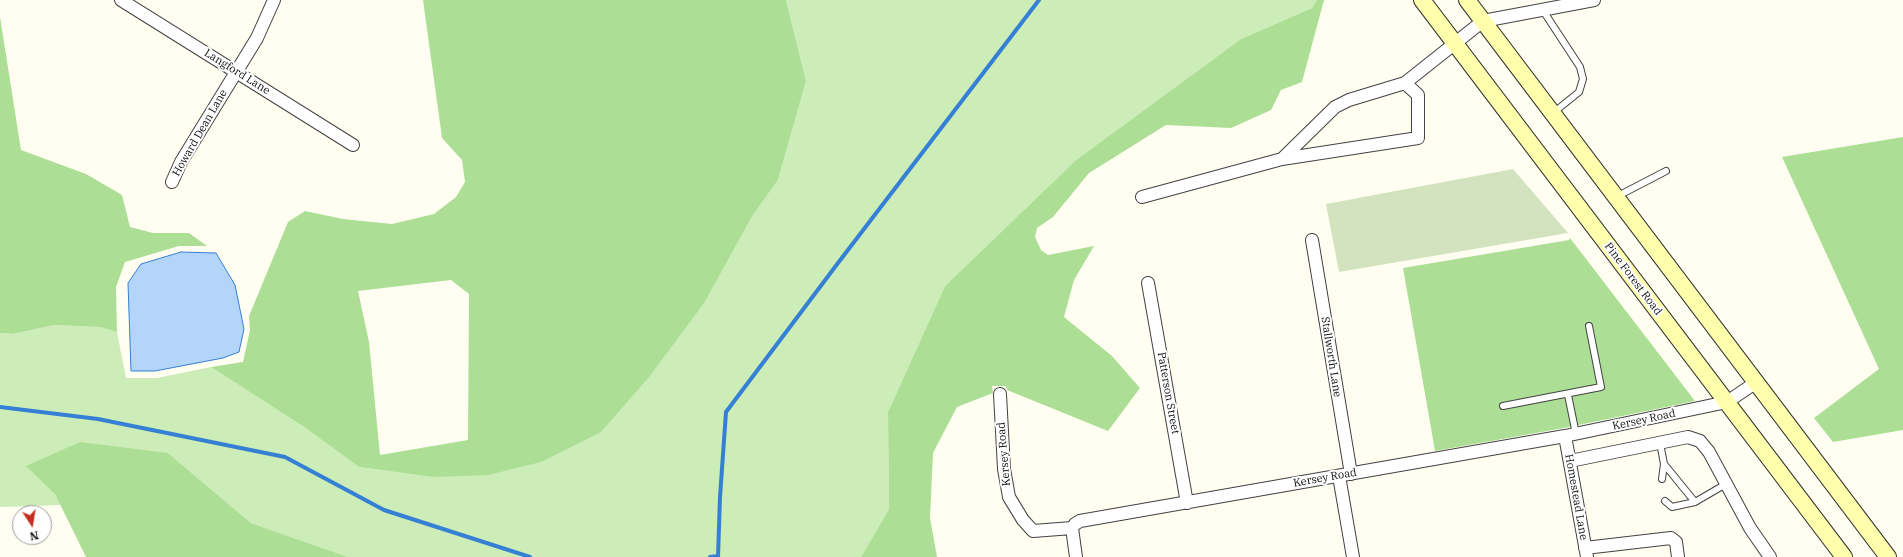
<!DOCTYPE html>
<style>
body{margin:0}
#map{position:relative;width:1903px;height:557px;overflow:hidden;background:#fffef1;font-family:"IBM Plex Serif",serif}
canvas{display:block}
.north{position:absolute;left:12px;top:505px;width:40px;height:40px;box-sizing:border-box;background:#fff;border:1px solid #9f9f9f;border-radius:50%;rotate:168deg;font-size:11px;font-weight:700;line-height:16px;text-align:center;color:#0f0f0f}
.north::after{content:'';display:block;margin:auto;width:14px;height:18px;background:#c72d1f;clip-path:polygon(50% 0,100% 100%,50% 72%,0 100%)}
</style>
<div id="map">
<canvas width="1903" height="557"></canvas>
<div class="north">N</div>
</div>
<script>
const g = document.querySelector('canvas').getContext('2d');
g.lineJoin = 'round';
function paint(path, color) { g.fillStyle = color; g.fill(path, 'evenodd'); }
const shape = rows => new Path2D(rows.map(r => 'M' + r).join(''));
function stroke(path, color, width, dash) { g.strokeStyle = color; g.lineWidth = width; g.lineCap = dash ? 'butt' : 'round'; g.setLineDash(dash || []); g.stroke(path); }
function label(font, color, halo, rows, align = 'center') {
  g.font = font + ' "IBM Plex Serif",serif'; g.lineWidth = 4; g.setLineDash([]); g.textBaseline = 'middle'; g.strokeStyle = halo; g.fillStyle = color; for (const [text, x, y, turn = 0] of rows) {
    g.save(); g.translate(x, y); g.rotate((+turn || 0) * Math.PI / 180); g.textAlign = isNaN(turn) ? turn : align; if (halo) g.strokeText(text, 0, 0); g.fillText(text, 0, 0); g.restore();
  }
}
const green = shape([
 [786,0,1317,0,1312,8,1241,39,1076,160,945,286,888,412,889,509,861,557,348,557,251,523,168,453,55,494,61,505,0,507,0,333,13,334,54,325,100,327,117,332,126,378,157,378,211,367,304,427,359,467,432,477,751,218,778,180,806,81]
]);
const forest = shape([
 [423,0,786,0,806,81,778,180,751,218,704,303,649,377,601,432,541,462,488,475,432,477,359,467,304,427,211,367,243,362,250,330,249,316,288,222,305,211,343,219,392,224,434,214,456,197,465,182,462,160,442,138],
 [451,280,469,294,468,440,380,455,369,342,358,291],
 [1317,0,1324,0,1302,82,1281,90,1271,110,1231,128,1166,125,1089,173,1053,217,1037,228,1035,237,1041,250,1048,255,1094,246,1074,280,1064,317,1112,356,1140,388,1108,431,1007,390,1006,386,992,386,993,393,957,407,933,453,930,518,937,557,861,557,889,509,888,412,945,286,1076,160,1241,39,1312,8],
 [0,17,21,150,86,174,122,195,130,227,153,233,189,233,207,246,179,246,125,262,116,287,117,332,100,327,54,325,13,334,0,333],
 [1903,137,1903,430,1833,442,1814,418,1879,369,1782,157],
 [1570,238,1695,401,1564,428,1435,451,1403,268,1569,240],
 [80,442,168,453,251,523,348,557,86,557,55,494,26,466]
]);
const cemetery = shape([
 [1513,169,1568,233,1339,272,1326,204]
]);
const water = shape([
 [181,252,216,253,235,285,244,329,239,352,223,358,155,371,131,371,128,283,141,264,181,252]
]);
const stream = shape([
 [0,407,98,419,285,457,384,510,530,557],
 [710,557,718,556],
 [718,557,720,497,726,412,838,263,1039,0]
]);
const service = shape([
 [1542,9,1580,67,1583,79,1579,92,1553,113],
 [1616,197,1666,171],
 [1568,395,1576,434],
 [1503,406,1601,387,1589,326],
 [1660,443,1664,464,1695,502,1726,484],
 [1662,479,1664,464],
 [1665,501,1672,507,1695,502]
]);
const minor = shape([
 [121,0,353,145],
 [1282,159,1418,138,1418,95,1405,83],
 [172,182,181,162,257,38,274,0],
 [1142,197,1282,159,1335,107,1349,100,1405,83,1483,21,1594,0],
 [1312,240,1351,474],
 [1148,283,1187,503],
 [1000,394,1004,469,1009,497,1023,520,1033,531,1072,528,1075,524,1080,521,1565,436,1727,402,1755,383],
 [1565,436,1587,557],
 [1570,461,1688,437,1700,441,1709,452,1750,528,1770,557],
 [1339,476,1353,557],
 [1072,528,1076,557],
 [1585,548,1671,538,1676,542,1678,557]
]);
const secondary = shape([
 [1422,0,1844,557],
 [1467,0,1888,557]
]);
const streetNames = [
 ["Langford Lane",237,72,32],
 ["Howard Dean Lane",200,133,-60],
 ["Pine Forest Road",1633,279,53],
 ["Stallworth Lane",1331,357,81],
 ["Patterson Street",1168,393,80],
 ["Kersey Road",1644,420,-12],
 ["Kersey Road",1004,454,-95],
 ["Kersey Road",1325,478,-10],
 ["Homestead Lane",1576,497,80]
];
paint(green, '#ccecb8');
paint(forest, '#adde96');
paint(cemetery, '#d3e3c0');
paint(water, '#b2d5f9');
stroke(water, '#3580d4', 1);
stroke(stream, '#3580d4', 4);
stroke(service, '#424242', 8);
stroke(minor, '#424242', 14);
stroke(secondary, '#313131', 18);
stroke(service, '#fff', 6);
stroke(minor, '#fff', 12);
stroke(secondary, '#fdffac', 16);
label('11px', '#0f0f0f', '#fff', streetNames);
</script>
